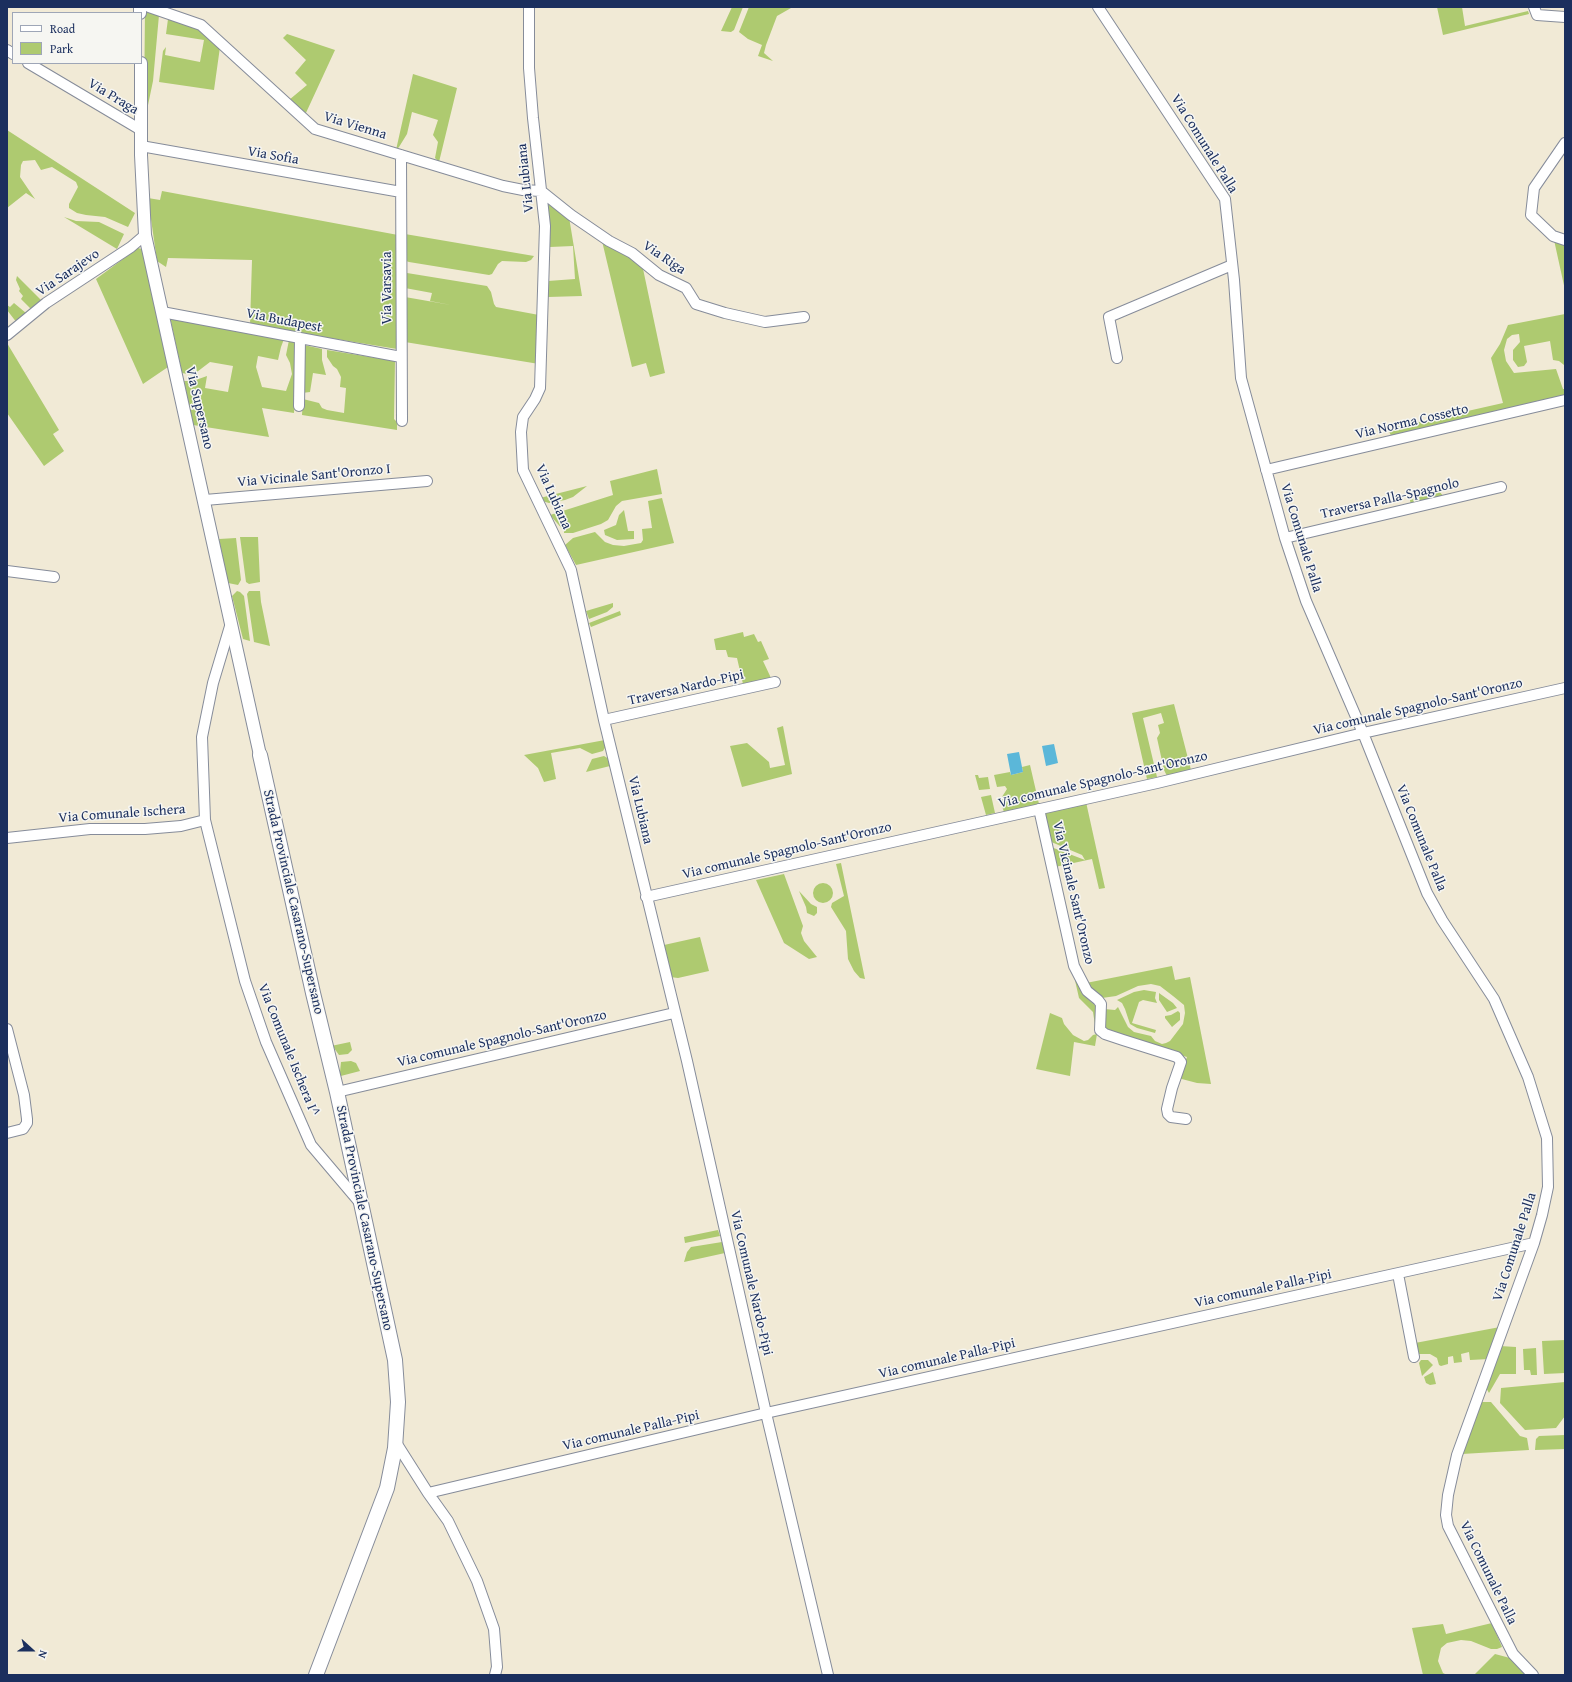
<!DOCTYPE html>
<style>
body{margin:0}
#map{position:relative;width:1572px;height:1682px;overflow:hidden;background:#f1ead6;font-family:"Gentium Book Plus",serif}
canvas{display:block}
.frame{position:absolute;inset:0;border:8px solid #1b2f5e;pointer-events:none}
.legend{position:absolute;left:12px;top:12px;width:130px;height:52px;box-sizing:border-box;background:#f6f6f2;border:1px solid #9ea6b7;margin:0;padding:5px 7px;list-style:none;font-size:12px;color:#1b2f5e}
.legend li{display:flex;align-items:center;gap:8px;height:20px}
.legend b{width:20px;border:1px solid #9ea6b7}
.north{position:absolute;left:12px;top:1630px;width:40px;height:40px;-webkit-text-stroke:3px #f6f6f2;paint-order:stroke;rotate:111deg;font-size:11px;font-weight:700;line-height:16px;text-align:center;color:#1b2f5e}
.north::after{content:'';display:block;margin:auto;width:14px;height:18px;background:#1b2f5e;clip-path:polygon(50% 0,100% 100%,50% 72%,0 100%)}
</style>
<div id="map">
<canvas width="1572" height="1682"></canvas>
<div class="frame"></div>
<ul class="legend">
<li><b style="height:5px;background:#fff"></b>Road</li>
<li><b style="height:11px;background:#aeca70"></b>Park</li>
</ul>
<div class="north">N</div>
</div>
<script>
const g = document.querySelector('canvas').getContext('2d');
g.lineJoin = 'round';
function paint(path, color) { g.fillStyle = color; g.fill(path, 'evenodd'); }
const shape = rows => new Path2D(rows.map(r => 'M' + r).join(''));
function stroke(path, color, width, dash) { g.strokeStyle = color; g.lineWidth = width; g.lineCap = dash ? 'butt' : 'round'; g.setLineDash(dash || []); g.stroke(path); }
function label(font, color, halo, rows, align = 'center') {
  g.font = font + ' "Gentium Book Plus",serif'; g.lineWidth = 3; g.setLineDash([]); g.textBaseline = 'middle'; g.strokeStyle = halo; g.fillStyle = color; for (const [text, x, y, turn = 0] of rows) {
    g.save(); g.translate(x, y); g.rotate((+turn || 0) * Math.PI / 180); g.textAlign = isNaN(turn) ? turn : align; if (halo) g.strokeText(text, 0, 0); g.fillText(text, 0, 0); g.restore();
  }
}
const green = shape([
 [732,7,743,7,734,30,731,32,721,31],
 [749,7,791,7,791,8,777,16,766,45,764,53,773,61,758,56,762,45,748,39,739,32],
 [1437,7,1462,7,1465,26,1528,11,1529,14,1443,35],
 [145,8,159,15,153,81,147,110,144,112],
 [168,19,196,27,220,47,214,90,159,82,163,51,166,47,165,55,200,62,204,40,166,34],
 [287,34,335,50,305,115,289,100,307,85,295,73,306,60,283,38],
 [413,74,457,88,439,162,435,158,438,142,433,135,438,120,412,112,407,134,399,147,396,150],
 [7,130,135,213,128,227,105,217,86,215,77,213,69,208,69,204,78,187,76,182,52,167,41,170,35,160,23,161,21,165,20,177,35,199,26,193,7,208],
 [162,191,398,235,397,349,250,325,252,260,168,258,166,267,157,261,148,198,160,200],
 [546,199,569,217,582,296,548,297,548,281,575,279,573,246,550,247,549,220],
 [64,217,76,221,99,222,124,234,117,249],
 [405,234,534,256,531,260,526,262,502,261,498,264,492,274,489,275,409,262,406,261],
 [1554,240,1565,245,1565,290],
 [602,241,642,264,665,373,650,377,646,363,632,367],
 [138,248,142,249,168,367,143,384,96,279],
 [407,273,487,286,491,292,494,304,496,307,539,315,539,364,405,342,405,297,451,305,430,301,432,293,405,288,405,274],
 [17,276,42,301,33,311,21,299,23,296,19,291,20,289,16,280],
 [14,303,26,313,26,316,17,323,7,310,7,305,10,307],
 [1565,314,1565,370,1564,365,1559,361,1553,360,1550,341,1524,346,1527,362,1524,366,1518,367,1513,360,1513,350,1520,342,1519,334,1512,335,1507,339,1504,350,1506,361,1514,373,1556,369,1563,389,1565,389,1565,397,1392,438,1388,429,1503,403,1491,358,1500,344,1508,325],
 [170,317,284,339,281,347,278,360,258,356,256,367,262,387,286,391,292,374,290,363,286,355,289,340,296,341,294,413,262,408,269,437,193,425,184,381,193,381,207,376,205,388,228,392,233,366,210,362,193,375,182,373],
 [7,343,59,430,53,434,64,451,44,466,7,413],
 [304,345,322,349,322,360,326,375,313,373,310,392,302,393],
 [327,350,395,361,394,419,397,422,397,430,302,415,303,399,319,403,322,408,327,410,344,413,346,388,340,387,341,377,337,369,333,366,327,357],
 [657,469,662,494,622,501,616,506,608,520,601,524,573,533,564,533,564,531,550,515,613,495,610,481],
 [587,486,573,497,565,500,549,503,542,501,540,498],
 [1439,491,1444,497,1411,506,1410,500],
 [662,498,674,543,576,565,565,545,573,538,595,532,605,542,613,545,624,546,641,543,643,540,642,529,652,528,648,501],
 [624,510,628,531,634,531,634,539,617,540,605,535,604,530,616,525,619,515],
 [240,537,258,537,260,582,249,584,246,582],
 [236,538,241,580,238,585,228,583,219,539],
 [237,591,240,592,244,596,250,641,243,639,232,596],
 [249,591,260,591,261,602,270,646,254,642,247,594],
 [613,603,613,607,607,612,589,619,586,611],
 [620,611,621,615,591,627,589,623],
 [743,632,744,637,754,634,758,642,761,641,769,659,763,661,771,678,743,684,737,658,728,657,726,650,716,650,714,639],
 [1174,704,1191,770,1167,776,1164,770,1157,738,1160,733,1158,725,1164,723,1161,713,1143,718,1157,777,1147,779,1132,713],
 [783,726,792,774,742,787,730,746,747,743,769,762,770,768,785,765,777,728],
 [605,740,606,746,603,751,592,754,580,748,551,753,556,779,544,782,538,768,524,755],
 [604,756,609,759,610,766,586,772,592,759],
 [1030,765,1039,804,1004,812,1000,800,1007,789,1005,786,997,787,994,775,1010,772,1011,775,1023,772,1022,767],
 [975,775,978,775,979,778,988,777,990,789,979,790],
 [991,795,995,813,986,815,981,797],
 [1086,802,1105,888,1099,889,1092,859,1055,867,1051,847,1085,860,1082,855,1049,841,1043,812],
 [841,863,865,979,860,978,854,971,848,959,846,931,831,907,832,903,844,896,836,864],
 [784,874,803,926,801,933,804,941,817,957,809,959,784,943,756,880],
 '813 893a10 10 0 1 1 20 0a10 10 0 1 1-20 0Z',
 [799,891,811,904,817,907,817,913,814,916,807,913,806,907],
 [700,937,709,971,678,978,670,977,664,945],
 [1172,966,1175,980,1190,977,1211,1084,1197,1083,1178,1078,1187,1057,1140,1044,1104,1030,1104,1009,1115,1010,1118,1007,1128,1027,1134,1032,1151,1036,1155,1041,1162,1044,1166,1043,1170,1041,1183,1024,1185,1013,1184,1005,1173,996,1160,986,1151,984,1138,986,1116,996,1102,998,1086,983],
 [1076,975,1087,998,1098,1008,1098,1025,1095,1025,1093,1012,1079,998,1074,976],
 [1144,990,1156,992,1155,998,1157,1003,1143,1000,1139,1002,1132,1023,1156,1030,1155,1033,1137,1028,1130,1024,1125,1009,1122,1003,1117,1000,1134,992],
 [1159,993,1173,1003,1177,1008,1167,1012,1159,1000],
 [1178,1011,1180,1013,1180,1020,1172,1027,1165,1018,1165,1016,1171,1015],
 [1050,1013,1062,1018,1064,1024,1073,1035,1084,1041,1088,1040,1093,1035,1097,1034,1095,1046,1074,1042,1070,1076,1036,1069],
 [350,1042,352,1050,348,1054,339,1055,334,1048,331,1046],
 [351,1061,356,1063,360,1071,337,1077,340,1072,341,1062],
 [718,1230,720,1236,685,1243,684,1237],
 [722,1242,725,1253,684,1262,687,1252,691,1247],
 [1500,1327,1489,1359,1470,1360,1469,1352,1461,1354,1462,1362,1454,1363,1453,1356,1448,1357,1448,1364,1441,1366,1439,1365,1437,1358,1430,1354,1417,1354,1415,1343],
 [1565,1340,1565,1373,1544,1374,1542,1341],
 [1500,1346,1516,1347,1516,1374,1500,1374,1489,1393,1485,1386],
 [1536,1348,1537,1375,1531,1375,1530,1370,1524,1370,1523,1349],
 [1421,1360,1428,1360,1433,1365,1422,1376,1419,1363],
 [1433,1372,1436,1384,1430,1385,1426,1383,1424,1377],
 [1565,1382,1565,1416,1556,1428,1525,1430,1500,1403,1501,1388],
 [1479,1402,1491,1402,1520,1436,1527,1438,1529,1450,1462,1454],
 [1565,1435,1565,1449,1535,1450,1536,1439,1539,1436],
 [1492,1623,1502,1647,1497,1649,1491,1649,1471,1641,1461,1640,1447,1643,1441,1648,1438,1661,1443,1673,1447,1675,1423,1675,1412,1628,1443,1624,1446,1634],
 [1495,1654,1510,1658,1527,1675,1474,1675]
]);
const water = shape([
 [1054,744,1058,763,1046,766,1042,746],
 [1019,752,1023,772,1011,775,1007,754]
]);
const minor = shape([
 [149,7,201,25,315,129,503,186,523,190,541,191,571,215,609,241,632,253,659,275,686,288,696,304,725,313,765,322,804,317],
 [529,7,529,68,533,118,545,226,540,388,535,399,523,417,521,432,523,470,571,570,604,720,687,1061,766,1413,828,1675],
 [1098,7,1225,199,1234,280,1241,378,1285,538,1306,601,1363,733,1427,893,1442,920,1494,999,1528,1077,1547,1138,1548,1187,1542,1215,1534,1243,1457,1455,1448,1495,1446,1515,1448,1526,1513,1654,1533,1675],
 [1534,7,1537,15,1565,17],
 [7,50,13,54],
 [28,63,141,130],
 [1565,143,1534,188,1531,215,1553,236,1565,240],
 [141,146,401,192],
 [401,155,402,421],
 [162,312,401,357],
 [7,335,46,303,131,247,145,235],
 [1117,358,1109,317,1232,265],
 [299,406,300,339],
 [1266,470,1565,400],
 [205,500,427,481],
 [1285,538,1501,487],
 [7,571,54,577],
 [604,720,775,682],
 [1039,809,1074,966,1087,991,1098,1000,1101,1004,1100,1030,1105,1034,1123,1040,1177,1057,1181,1062,1172,1088,1167,1109,1168,1114,1171,1117,1186,1119],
 [205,820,245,981,266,1042,311,1145,361,1204],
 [7,838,90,829,145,829,181,826,205,820,202,737,213,683,231,623],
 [646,897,1157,783,1363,733,1565,688],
 [7,1029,24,1095,27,1119,27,1123,23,1129,7,1133],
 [337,1092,674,1013],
 [1398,1274,1414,1357],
 [395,1441,428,1493,766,1413,1534,1243],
 [428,1493,448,1521,477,1581,494,1629,497,1667,495,1675]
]);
const tertiary = shape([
 [140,7,140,13],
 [141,63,141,155,145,235,260,755]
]);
const secondary = shape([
 [260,755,313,993,337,1092,395,1360,398,1402,395,1448,387,1488,316,1675]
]);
const streetNames = [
 ["Via Praga",113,97,31],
 ["Via Vienna",355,126,17],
 ["Via Comunale Palla",1204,144,58],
 ["Via Sofia",273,156,10],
 ["Via Lubiana",526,178,-96],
 ["Via Riga",664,258,34],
 ["Via Sarajevo",68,273,-34],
 ["Via Varsavia",387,288,-90],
 ["Via Budapest",284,321,11],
 ["Via Supersano",199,408,77],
 ["Via Norma Cossetto",1412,422,-13],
 ["Via Vicinale Sant'Oronzo I",314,476,-5],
 ["Via Lubiana",553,497,66],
 ["Traversa Palla-Spagnolo",1390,499,-13],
 ["Via Comunale Palla",1301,538,73],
 ["Traversa Nardo-Pipi",686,688,-13],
 ["Via comunale Spagnolo-Sant'Oronzo",1418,707,-13],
 ["Via comunale Spagnolo-Sant'Oronzo",1103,780,-13],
 ["Via Lubiana",640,810,77],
 ["Via Comunale Ischera",122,814,-4],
 ["Via Comunale Palla",1421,838,68],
 ["Via comunale Spagnolo-Sant'Oronzo",787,851,-13],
 ["Via Vicinale Sant'Oronzo",1073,893,77],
 ["Strada Provinciale Casarano-Supersano",293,902,77],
 ["Via comunale Spagnolo-Sant'Oronzo",502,1039,-13],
 ["Via Comunale Ischera I^",288,1050,68],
 ["Strada Provinciale Casarano-Supersano",364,1218,78],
 ["Via Comunale Palla",1515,1247,-72],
 ["Via Comunale Nardo-Pipi",751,1283,77],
 ["Via comunale Palla-Pipi",1263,1289,-12],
 ["Via comunale Palla-Pipi",947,1359,-13],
 ["Via comunale Palla-Pipi",631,1431,-13],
 ["Via Comunale Palla",1488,1573,64]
];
paint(green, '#aeca70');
paint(water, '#5bb7d9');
stroke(minor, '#868c9a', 12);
stroke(tertiary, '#868c9a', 14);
stroke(secondary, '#868c9a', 16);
stroke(minor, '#fff', 10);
stroke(tertiary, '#fff', 12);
stroke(secondary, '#fff', 14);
label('14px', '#1b2f5e', '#f6f6f2', streetNames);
</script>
